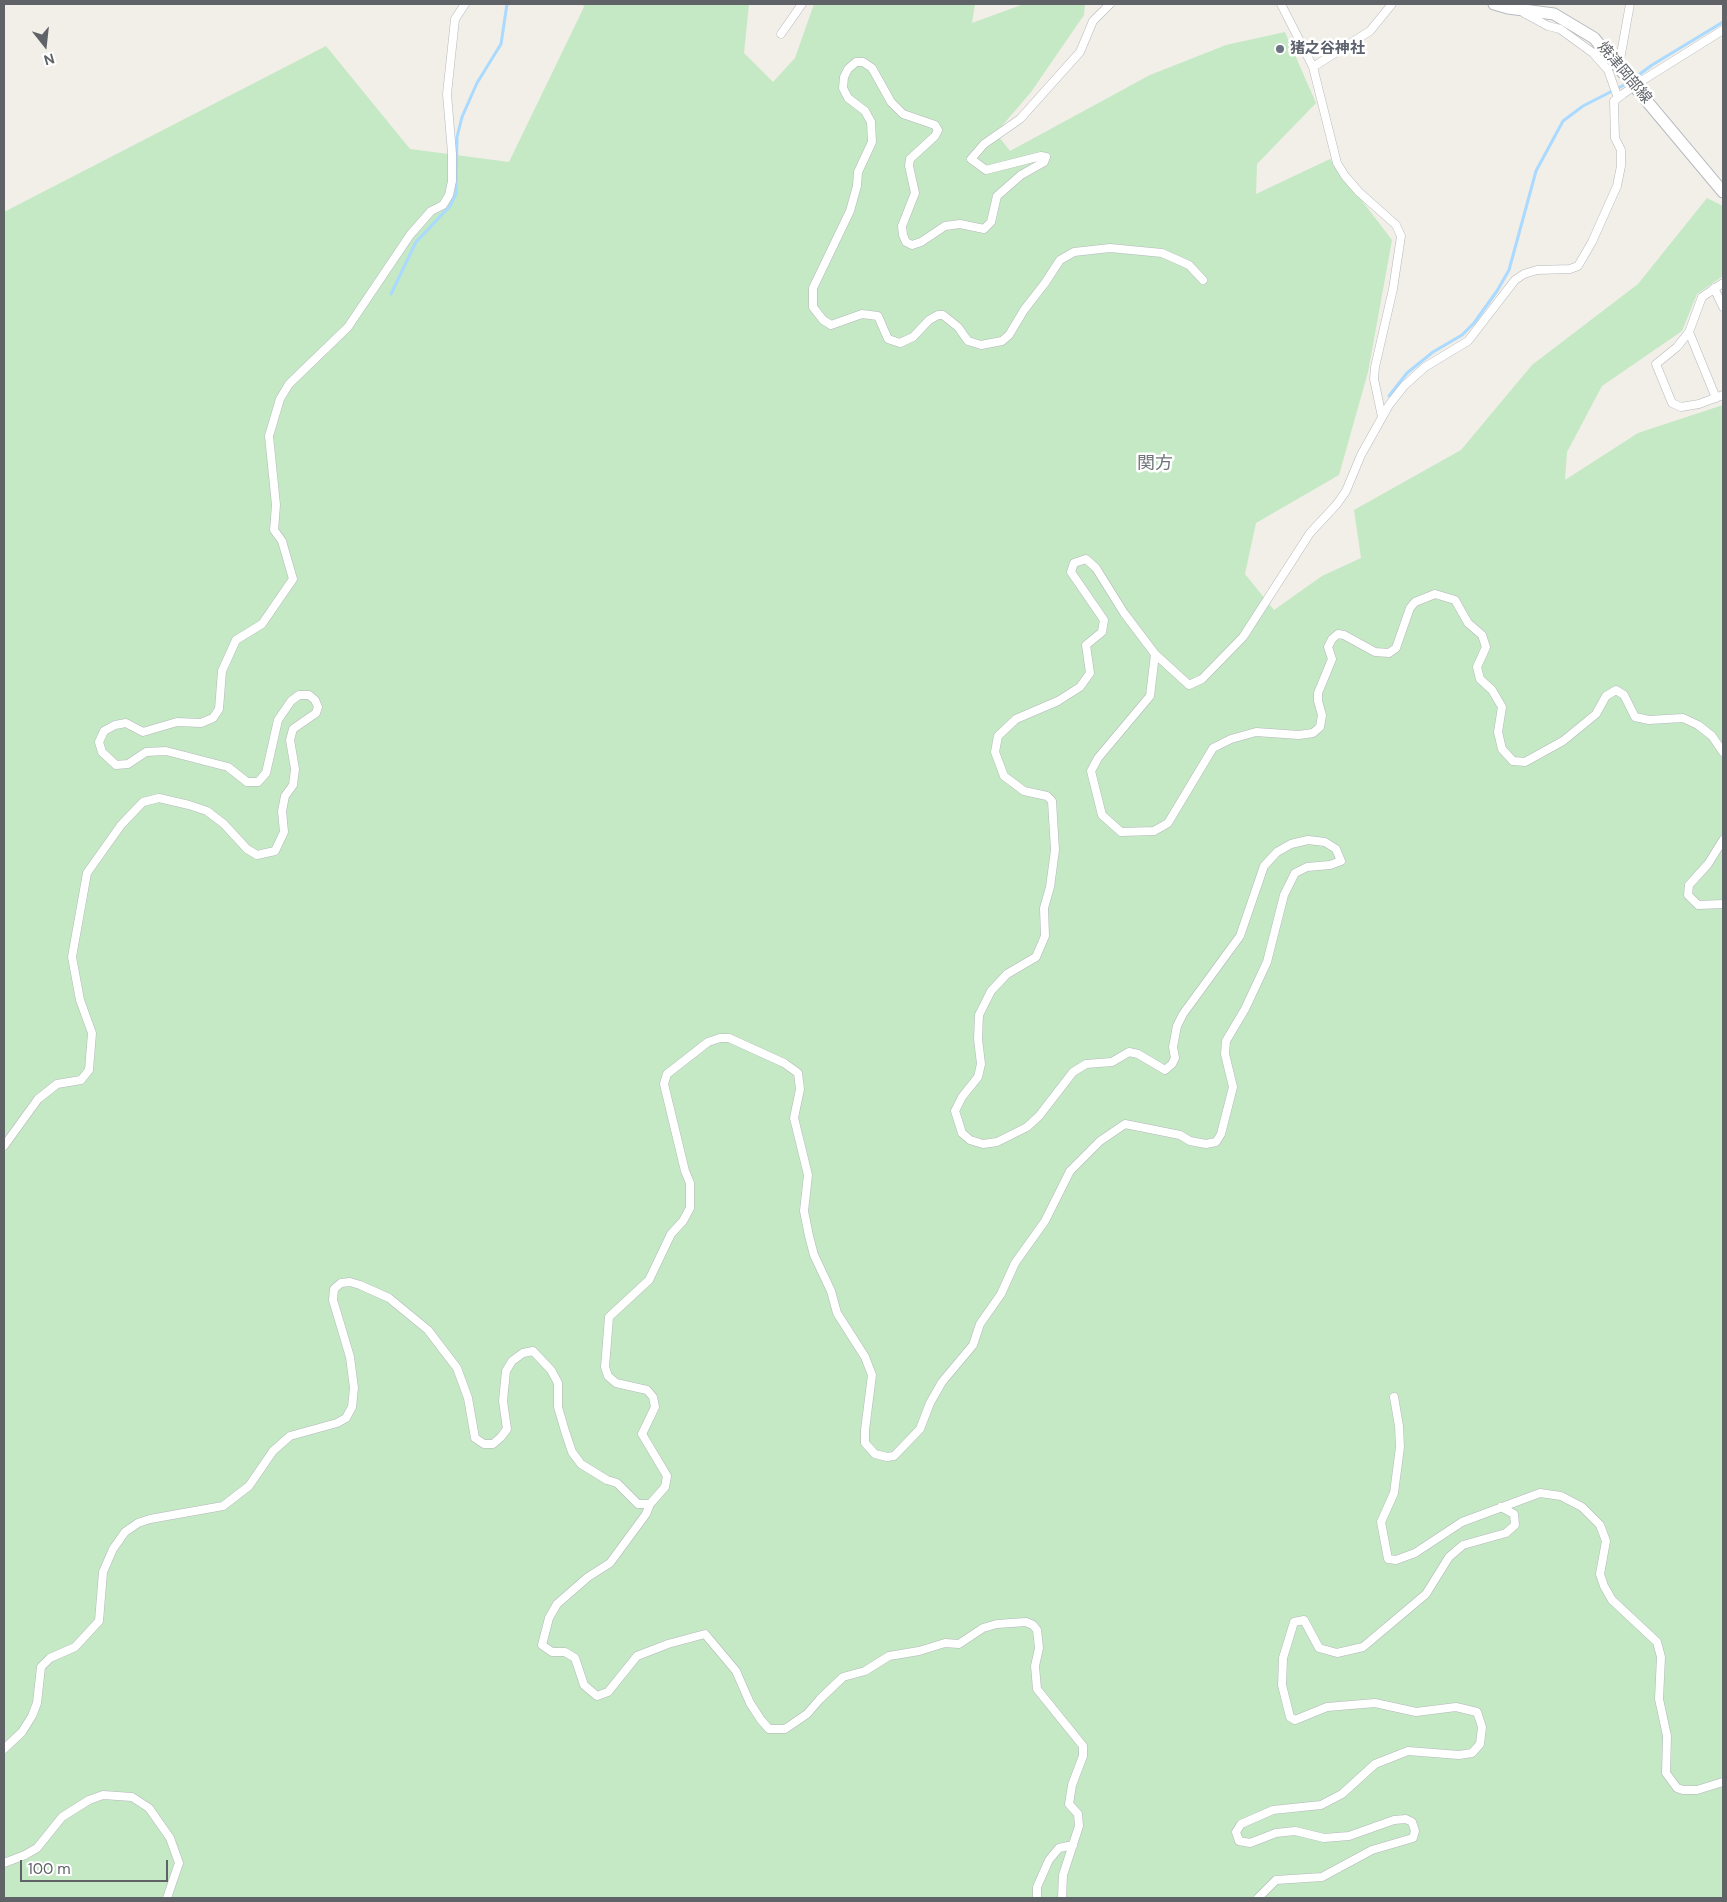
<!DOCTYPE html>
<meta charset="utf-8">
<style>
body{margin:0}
#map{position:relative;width:1727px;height:1902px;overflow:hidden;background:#f1efe8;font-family:"DM Sans",sans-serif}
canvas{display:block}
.frame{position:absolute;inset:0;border:5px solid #5f6368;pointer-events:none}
.north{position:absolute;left:20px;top:20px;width:50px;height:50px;-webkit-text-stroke:4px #fff;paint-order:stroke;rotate:164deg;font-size:14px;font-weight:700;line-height:20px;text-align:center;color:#5f6368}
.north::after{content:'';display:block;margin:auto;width:18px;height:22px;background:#5f6368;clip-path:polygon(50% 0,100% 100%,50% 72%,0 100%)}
.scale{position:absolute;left:20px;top:1860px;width:148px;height:22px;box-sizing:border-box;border:2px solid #5f6368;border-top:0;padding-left:6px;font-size:15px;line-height:18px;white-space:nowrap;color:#5f6368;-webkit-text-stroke:4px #fff;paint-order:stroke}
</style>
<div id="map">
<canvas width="1727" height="1902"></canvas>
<div class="frame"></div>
<div class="north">N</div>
<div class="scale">100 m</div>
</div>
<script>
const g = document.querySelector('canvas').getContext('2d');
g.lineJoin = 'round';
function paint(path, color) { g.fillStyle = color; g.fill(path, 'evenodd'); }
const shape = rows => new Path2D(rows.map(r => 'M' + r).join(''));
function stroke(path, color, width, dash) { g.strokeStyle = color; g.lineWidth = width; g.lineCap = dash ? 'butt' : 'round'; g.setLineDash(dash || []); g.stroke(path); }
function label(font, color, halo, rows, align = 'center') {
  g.font = font + ' "DM Sans","Noto Sans JP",sans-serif'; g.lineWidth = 5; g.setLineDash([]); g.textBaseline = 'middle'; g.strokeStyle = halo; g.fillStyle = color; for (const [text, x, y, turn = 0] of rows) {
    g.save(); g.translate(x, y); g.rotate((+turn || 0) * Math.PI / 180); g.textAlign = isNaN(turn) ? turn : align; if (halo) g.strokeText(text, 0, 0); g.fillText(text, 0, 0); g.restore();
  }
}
const green = shape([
 [583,4,749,4,744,53,773,82,795,58,814,4,975,4,972,23,1024,4,1085,4,1084,15,1031,92,996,133,1010,151,1150,75,1226,45,1285,32,1316,103,1257,164,1256,194,1330,159,1392,240,1368,372,1339,475,1256,523,1245,574,1274,610,1322,576,1361,558,1354,510,1461,450,1532,365,1638,284,1707,198,1723,206,1723,276,1697,294,1682,331,1602,386,1567,452,1565,480,1638,433,1723,405,1723,1898,4,1898,4,212,326,46,410,149,509,162,584,7]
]);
const stream = shape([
 [1633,79,1652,65,1723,22],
 [391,294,416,242,450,206,456,194,457,137,462,117,477,83,501,44,507,4],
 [1389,396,1407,373,1433,352,1462,335,1474,323,1497,291,1509,270,1536,171,1563,121,1583,106,1628,83]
]);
const minor = shape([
 [1110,4,1093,21,1080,52,1020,119,984,144,971,159,986,170,1041,156,1046,157,1044,162,1021,175,997,196,991,222,984,229,960,224,945,226,921,242,912,245,906,242,903,235,902,226,915,193,909,166,910,159,935,136,938,130,935,125,903,114,891,102,872,68,863,62,856,62,848,69,844,77,843,88,848,98,865,111,871,122,872,142,858,172,857,186,850,211,813,288,813,307,823,320,831,325,862,314,878,316,888,339,900,343,913,337,929,320,938,315,943,315,958,327,968,341,981,345,1002,341,1009,335,1024,310,1045,283,1060,260,1074,252,1110,248,1162,253,1189,265,1203,280],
 [1281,4,1313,67,1337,163,1345,176,1359,192,1396,225,1401,236,1393,289,1375,367,1374,379,1382,417],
 [1524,13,1548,26,1560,29,1593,53,1608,70,1618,98],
 [781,34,802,4],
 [1619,65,1630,4],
 [1313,67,1370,31,1392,4],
 [1643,80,1723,30],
 [1723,283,1702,297,1689,332,1677,347,1656,364,1672,403,1681,407,1699,404,1723,395],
 [1714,288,1723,307],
 [1689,332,1716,398],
 [1155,654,1150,696,1098,758,1091,771,1102,815,1121,832,1154,831,1168,823,1213,748,1231,739,1256,732,1299,735,1313,733,1320,727,1322,715,1318,701,1318,693,1332,659,1328,647,1332,639,1338,634,1344,635,1375,652,1389,653,1396,648,1410,608,1415,602,1435,594,1455,600,1468,623,1482,635,1486,647,1477,667,1480,679,1492,690,1502,707,1498,732,1502,749,1513,761,1525,762,1563,741,1596,714,1606,696,1616,690,1624,695,1635,717,1649,720,1683,718,1698,725,1712,736,1723,752],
 [1723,840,1708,864,1689,885,1688,895,1698,905,1723,904],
 [4,1146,38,1099,57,1084,81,1080,89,1070,92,1033,80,1000,72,957,87,873,121,825,143,802,159,798,189,805,207,811,224,824,247,849,257,855,275,851,284,832,282,811,285,796,293,785,295,769,290,740,293,729,316,713,318,707,315,700,309,695,299,695,291,701,278,720,266,773,258,782,247,782,228,767,166,751,146,752,128,764,116,765,102,752,99,742,104,731,115,725,126,723,143,732,177,722,201,723,213,718,219,709,222,671,236,640,262,624,293,579,282,541,274,530,276,505,269,436,280,399,289,384,348,327,410,235,431,211,443,205,449,195,452,181,452,153,447,94,455,19,465,4],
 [1394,1397,1399,1426,1400,1447,1394,1493,1381,1522,1388,1559,1396,1560,1415,1553,1462,1522,1540,1493,1561,1496,1582,1507,1600,1525,1606,1541,1600,1574,1604,1586,1612,1600,1657,1642,1661,1657,1659,1699,1667,1736,1666,1773,1677,1788,1683,1790,1697,1790,1723,1782],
 [650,1504,646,1514,610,1563,588,1577,557,1604,549,1618,542,1645,552,1652,565,1652,575,1658,584,1685,597,1696,608,1692,637,1656,668,1644,705,1634,736,1671,750,1703,761,1720,769,1729,785,1729,807,1714,820,1699,843,1677,865,1671,889,1656,919,1651,945,1643,959,1644,983,1628,997,1624,1026,1622,1033,1625,1037,1630,1039,1648,1035,1666,1037,1689,1083,1746,1083,1756,1072,1785,1069,1804,1078,1814,1079,1826,1063,1875,1062,1898],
 [4,1749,22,1732,32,1716,37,1703,41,1667,50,1658,75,1647,99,1621,103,1572,113,1549,125,1532,138,1523,150,1519,223,1506,249,1486,273,1451,290,1436,337,1423,346,1418,352,1407,354,1388,350,1357,333,1300,334,1289,341,1283,350,1282,360,1285,389,1298,428,1330,457,1368,468,1398,475,1438,484,1444,493,1444,501,1437,507,1429,503,1401,506,1371,512,1361,523,1353,533,1351,551,1370,558,1383,558,1407,565,1431,572,1452,581,1464,607,1480,617,1483,638,1504,650,1504,665,1487,667,1476,642,1434,655,1407,653,1397,647,1390,616,1383,608,1376,605,1367,609,1317,649,1280,671,1234,683,1221,690,1208,690,1183,685,1171,664,1084,667,1074,708,1042,720,1038,729,1038,784,1063,798,1073,800,1089,794,1118,808,1175,804,1211,809,1236,814,1255,831,1291,837,1313,865,1357,872,1375,865,1430,865,1443,875,1454,887,1457,894,1456,920,1429,930,1403,942,1382,973,1345,980,1324,1001,1294,1015,1263,1045,1221,1070,1171,1100,1141,1125,1124,1180,1135,1190,1141,1206,1144,1216,1142,1221,1134,1233,1087,1225,1054,1226,1041,1245,1009,1267,962,1284,895,1295,873,1307,867,1330,865,1341,861,1336,849,1325,842,1308,840,1291,844,1277,852,1264,866,1240,936,1183,1014,1177,1026,1173,1047,1175,1058,1172,1064,1165,1070,1138,1054,1129,1052,1112,1062,1086,1064,1073,1072,1039,1116,1027,1127,997,1142,983,1144,970,1140,962,1133,955,1111,962,1097,978,1077,981,1064,978,1039,979,1015,991,991,1007,974,1036,957,1045,936,1044,908,1050,887,1055,850,1052,801,1047,796,1024,791,1004,776,995,752,998,736,1016,719,1058,701,1080,687,1090,673,1086,645,1102,632,1104,620,1071,572,1074,563,1086,559,1096,568,1124,613,1155,654,1189,685,1202,679,1243,637,1310,533,1337,504,1346,491,1361,455,1389,405,1404,386,1425,367,1468,341,1515,280,1524,274,1537,270,1570,269,1578,266,1592,242,1617,186,1621,166,1621,150,1615,138,1614,101,1623,94],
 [4,1863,25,1855,37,1848,62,1817,89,1800,103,1795,132,1797,149,1808,170,1838,179,1863,167,1898],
 [1037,1898,1037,1887,1049,1860,1059,1848,1073,1845],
 [1258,1898,1276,1880,1322,1877,1372,1850,1413,1838,1415,1831,1412,1822,1406,1819,1394,1820,1349,1836,1324,1838,1295,1831,1276,1833,1250,1843,1239,1841,1236,1832,1241,1824,1273,1810,1321,1805,1342,1794,1375,1764,1408,1751,1459,1755,1472,1753,1480,1744,1482,1727,1477,1712,1456,1707,1416,1712,1375,1703,1327,1707,1295,1720,1290,1717,1282,1685,1283,1658,1294,1622,1304,1620,1319,1648,1337,1653,1363,1647,1426,1594,1449,1557,1463,1545,1506,1533,1515,1525,1514,1514,1501,1507]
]);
const secondary = shape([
 [1494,4,1508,8,1554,14,1594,38,1723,192]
]);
const minorBridge = shape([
 [1623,94,1643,80]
]);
const markers = [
 [1280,49,5,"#6b7280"]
];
const worshipNames = [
 ["猪之谷神社",1290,49]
];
const streetNames = [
 ["焼津岡部線",1624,73,50]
];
const quarterNames = [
 ["関方",1155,464]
];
paint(green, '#c5e8c5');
stroke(stream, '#aadaff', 3);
stroke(minor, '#b5b8bc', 9);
stroke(secondary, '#b6babf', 13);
stroke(minor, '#fff', 8);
stroke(secondary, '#fff', 11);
stroke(minorBridge, '#b5b8bc', 9, []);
stroke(minorBridge, '#fff', 8);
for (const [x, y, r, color] of markers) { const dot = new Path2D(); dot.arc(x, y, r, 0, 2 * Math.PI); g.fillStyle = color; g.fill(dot); stroke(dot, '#fff', 2); }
label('bold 15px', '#5b616d', '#fff', worshipNames, 'left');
label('15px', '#5f6368', '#fff', streetNames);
label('18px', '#70757a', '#fff', quarterNames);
</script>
